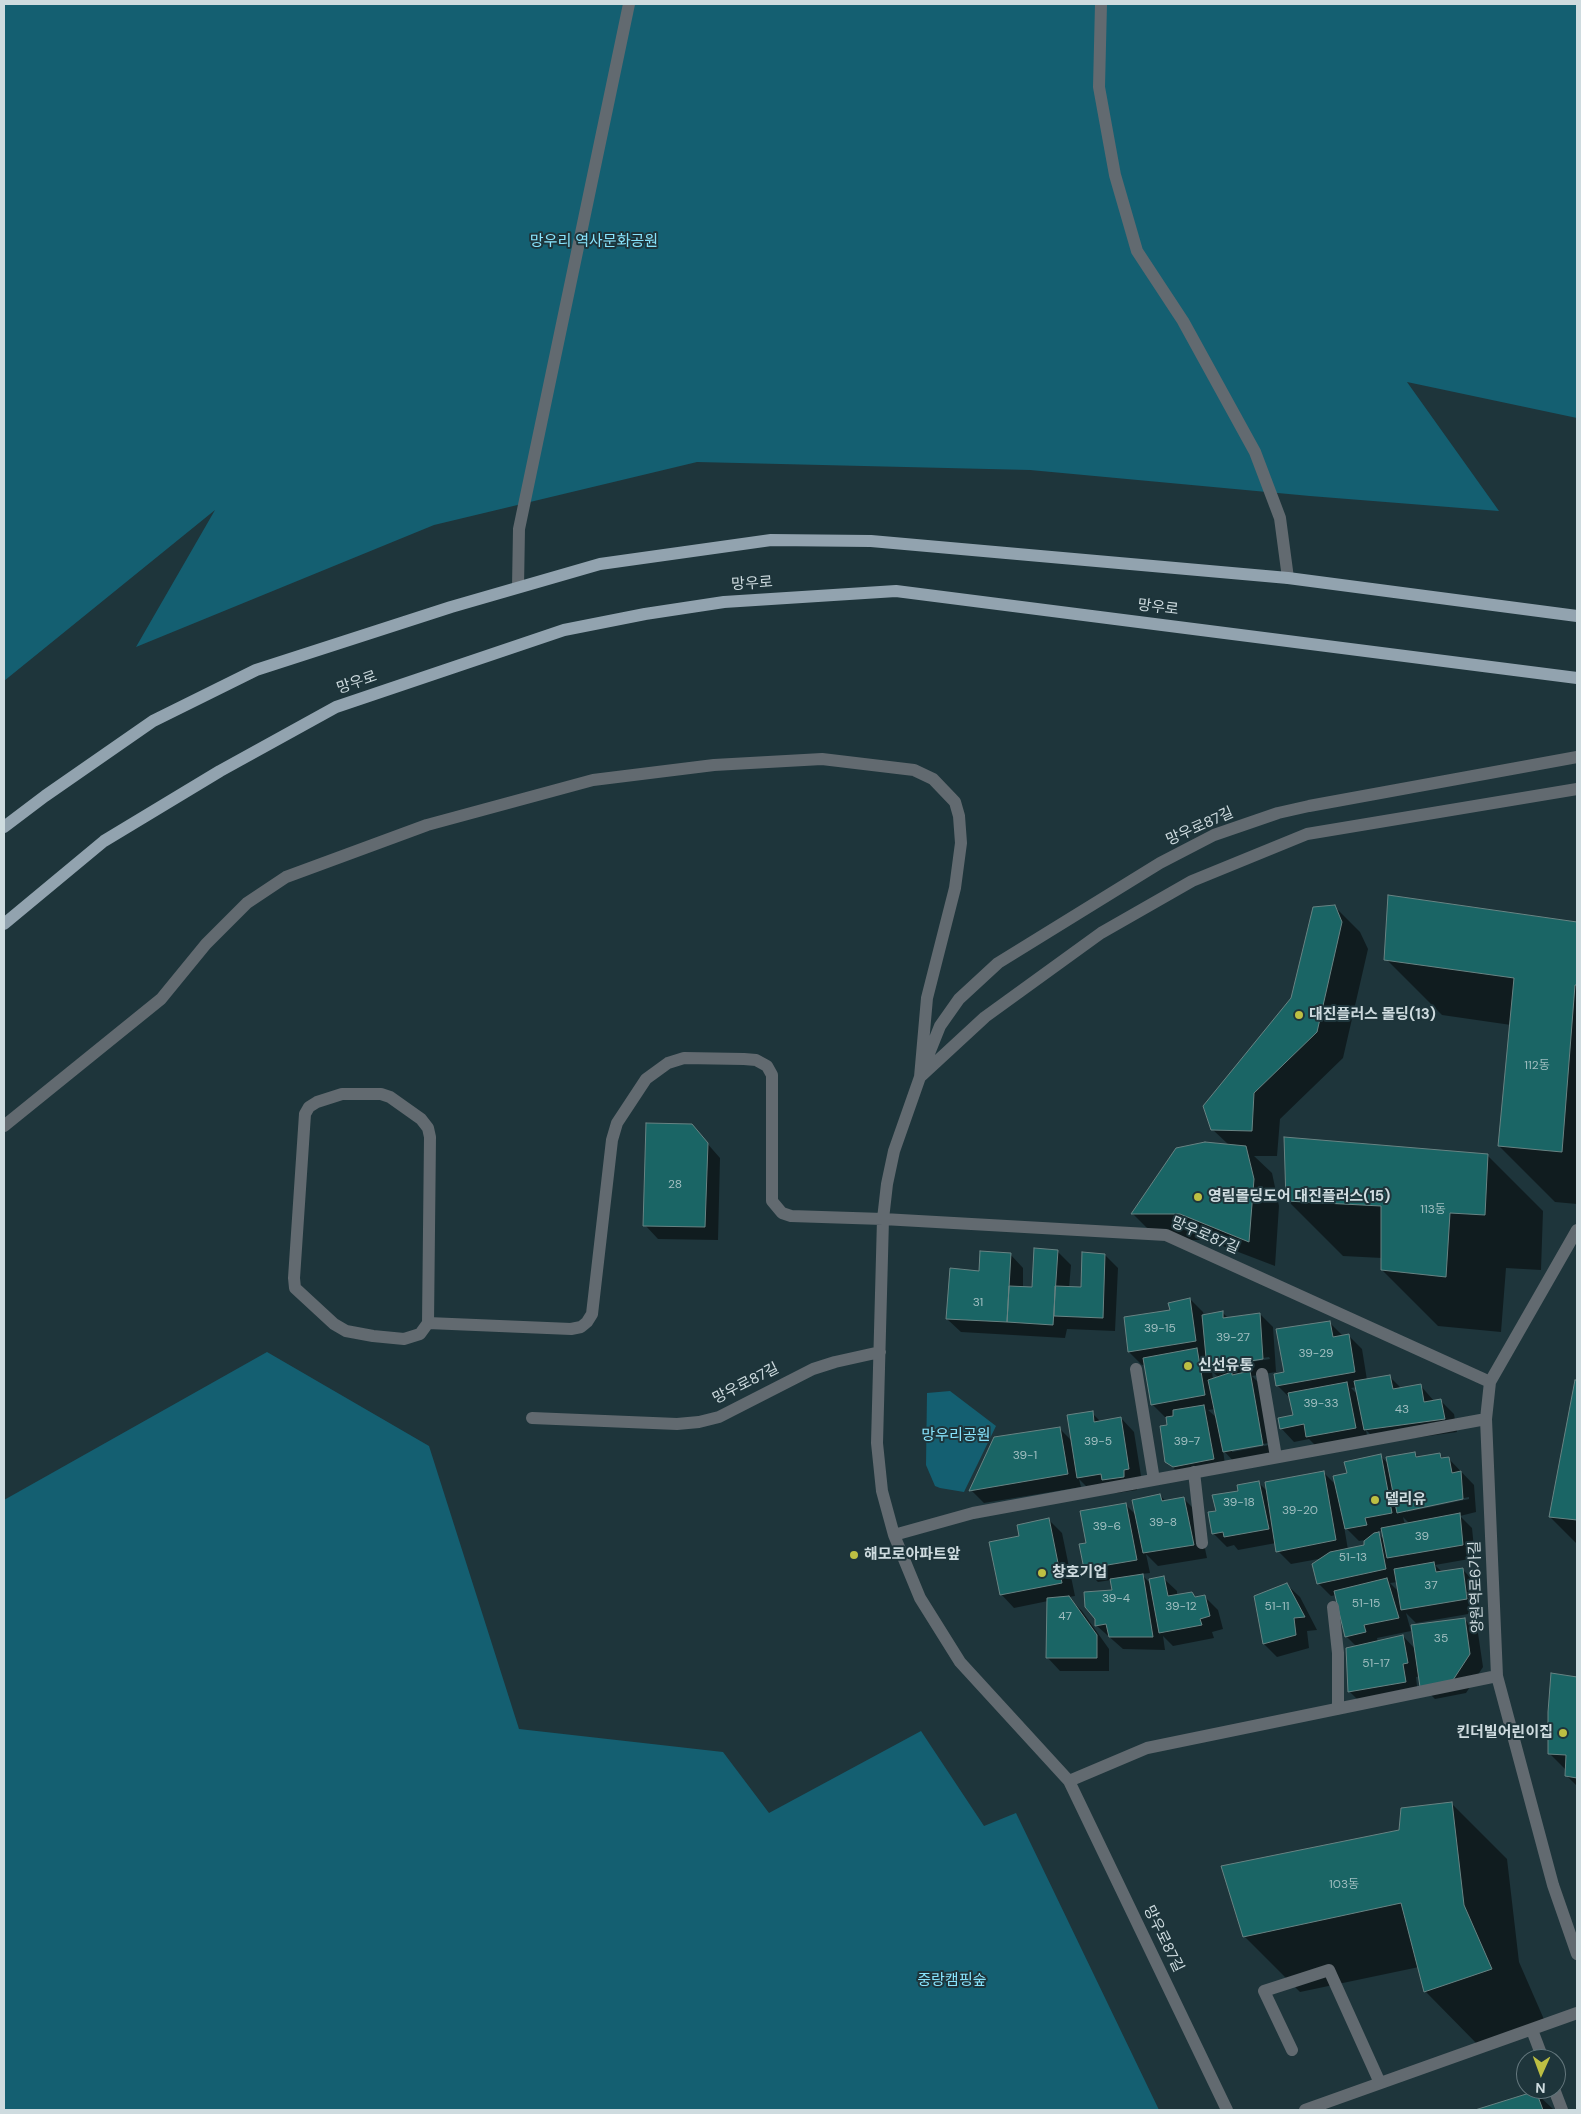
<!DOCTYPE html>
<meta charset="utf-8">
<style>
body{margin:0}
#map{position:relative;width:1581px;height:2114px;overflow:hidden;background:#1e353b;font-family:"DM Sans",sans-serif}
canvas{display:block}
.frame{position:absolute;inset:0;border:5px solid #cedbdf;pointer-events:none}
.north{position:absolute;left:1516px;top:2049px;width:50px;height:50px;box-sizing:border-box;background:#1e353b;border:1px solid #64777d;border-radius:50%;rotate:182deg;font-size:14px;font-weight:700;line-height:20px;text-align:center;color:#cedbdf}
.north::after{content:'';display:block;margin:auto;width:18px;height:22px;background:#bdbf43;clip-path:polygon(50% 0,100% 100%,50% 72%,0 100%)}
</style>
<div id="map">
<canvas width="1581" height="2114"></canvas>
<div class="frame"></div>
<div class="north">N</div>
</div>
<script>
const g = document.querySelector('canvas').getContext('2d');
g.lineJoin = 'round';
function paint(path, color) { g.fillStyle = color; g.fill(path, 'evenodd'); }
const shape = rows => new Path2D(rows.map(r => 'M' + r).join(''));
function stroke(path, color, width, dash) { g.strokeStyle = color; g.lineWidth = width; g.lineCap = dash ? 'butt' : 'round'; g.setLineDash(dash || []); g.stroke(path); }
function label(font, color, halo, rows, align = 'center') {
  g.font = font + ' "DM Sans","Noto Sans KR",sans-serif'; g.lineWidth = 4; g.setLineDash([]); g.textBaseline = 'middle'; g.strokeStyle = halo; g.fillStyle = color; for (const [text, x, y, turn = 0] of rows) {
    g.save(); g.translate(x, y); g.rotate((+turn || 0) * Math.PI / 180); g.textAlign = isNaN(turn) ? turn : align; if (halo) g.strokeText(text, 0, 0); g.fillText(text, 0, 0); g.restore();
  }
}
const green = shape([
 [4,4,1577,4,1577,418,1407,382,1499,511,1310,496,1030,470,697,462,434,525,136,647,215,510,4,681],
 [267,1352,429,1446,519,1729,723,1752,769,1813,921,1731,984,1826,1016,1813,1159,2110,4,2110,4,1500],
 [950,1391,996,1426,964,1492,940,1488,935,1486,926,1465,927,1393]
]);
const shadow = shape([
 [1389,897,1577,923,1577,1204,1555,1202,1499,1146,1511,1025,1442,1015,1386,959],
 [1334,906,1360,932,1368,949,1343,1058,1280,1119,1277,1156,1254,1156,1272,1173,1279,1206,1275,1266,1207,1240,1159,1240,1133,1214,1177,1149,1229,1145,1212,1129,1292,998],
 [691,1125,720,1158,718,1240,658,1239,645,1225],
 [1487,1155,1543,1211,1541,1270,1506,1268,1501,1332,1438,1326,1382,1270,1382,1258,1343,1256,1287,1200],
 [1058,1252,1071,1265,1069,1288,1082,1288,1105,1255,1118,1268,1115,1331,1067,1329,1065,1338,961,1332,947,1319,980,1272,1010,1254,1023,1268,1023,1288,1033,1289],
 [1190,1299,1203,1312,1204,1316,1223,1313,1228,1318,1260,1314,1273,1327,1276,1372,1252,1376,1262,1386,1275,1458,1237,1465,1223,1450,1226,1472,1180,1475,1167,1461,1169,1426,1167,1417,1165,1417,1152,1404,1146,1364,1142,1365,1129,1352,1171,1311],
 [1269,1357,1270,1359,1218,1367,1218,1365],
 [1212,1371,1220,1379,1213,1380],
 [1215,1409,1218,1419,1208,1410],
 [1269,1443,1269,1445,1232,1452,1232,1449],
 [1330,1323,1344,1337,1349,1336,1362,1349,1367,1380,1389,1376,1402,1389,1420,1385,1434,1401,1440,1400,1454,1414,1457,1432,1379,1443,1366,1430,1368,1441,1320,1450,1309,1439,1294,1442,1281,1428,1294,1416,1291,1399,1277,1385,1285,1373],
 [1357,1387,1359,1396,1351,1388],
 [1576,1381,1577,1381,1577,1544,1550,1517],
 [1092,1413,1101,1422,1121,1418,1134,1432,1142,1482,1136,1483,1137,1490,1117,1493,1111,1488,1091,1491,1079,1479,1081,1487,984,1503,971,1490,1059,1428,1072,1441],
 [1414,1453,1419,1457,1439,1454,1445,1459,1448,1458,1474,1485,1476,1512,1460,1516,1472,1528,1475,1558,1435,1565,1442,1572,1462,1569,1475,1582,1480,1612,1416,1623,1406,1613,1411,1631,1377,1638,1378,1642,1403,1636,1416,1650,1464,1619,1478,1633,1483,1667,1466,1693,1435,1699,1422,1686,1420,1676,1416,1677,1418,1695,1362,1704,1349,1691,1357,1647,1346,1636,1336,1595,1331,1596,1318,1583,1324,1558,1291,1564,1278,1551,1276,1543,1238,1550,1234,1545,1227,1547,1213,1533,1217,1511,1239,1492,1258,1482,1268,1492,1324,1473,1336,1485,1348,1474,1380,1456,1389,1464],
 [1469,1497,1469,1499,1407,1512,1407,1510],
 [1403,1517,1410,1524,1405,1525],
 [1344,1526,1359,1541,1365,1540,1365,1546,1348,1550],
 [1383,1530,1385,1540,1378,1534,1378,1531],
 [1398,1582,1400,1593,1390,1583],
 [1160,1495,1166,1502,1183,1498,1197,1512,1207,1558,1158,1566,1146,1554,1150,1573,1141,1574,1151,1584,1163,1578,1177,1591,1177,1595,1192,1593,1197,1598,1205,1597,1218,1610,1223,1629,1212,1632,1214,1638,1173,1646,1163,1636,1165,1650,1123,1649,1097,1626,1113,1591,1111,1580,1098,1582,1085,1569,1087,1544,1125,1504,1137,1516],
 [1049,1520,1062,1533,1075,1596,1068,1597,1082,1611,1109,1649,1109,1671,1060,1671,1047,1657,1048,1601,1014,1608,1001,1594,1020,1537],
 [1286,1584,1300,1597,1317,1630,1307,1631,1309,1648,1277,1657,1264,1644,1255,1597],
 [1552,1674,1577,1678,1577,1786,1567,1776,1567,1771,1550,1754],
 [1451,1803,1507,1859,1519,1962,1546,2024,1480,2047,1425,1991,1419,1967,1300,1992,1244,1936,1400,1831],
 [1535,2092,1554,2110,1479,2110]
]);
const building = shape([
 [1388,895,1577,922,1577,985,1575,985,1562,1152,1498,1146,1514,978,1384,960,1388,895],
 [1335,905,1342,922,1317,1032,1254,1093,1252,1131,1211,1130,1203,1106,1291,998,1313,907,1335,905],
 [646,1123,692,1124,708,1143,705,1227,643,1226,646,1123],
 [1284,1137,1488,1154,1485,1215,1450,1213,1446,1277,1381,1270,1381,1206,1286,1201,1284,1137],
 [1205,1142,1246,1146,1254,1179,1249,1242,1180,1214,1131,1214,1176,1148,1205,1142],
 [1034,1248,1058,1250,1053,1325,1007,1322,1009,1286,1032,1287,1034,1248],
 [980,1251,1011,1253,1007,1322,946,1319,950,1268,979,1271,980,1251],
 [1082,1252,1105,1254,1103,1318,1054,1316,1055,1286,1081,1287,1082,1252],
 [1190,1298,1196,1341,1128,1352,1124,1317,1170,1310,1168,1303,1190,1298],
 [1223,1311,1223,1318,1260,1313,1263,1359,1207,1368,1202,1315,1223,1311],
 [1330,1321,1333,1337,1349,1334,1355,1372,1276,1386,1274,1374,1284,1372,1276,1329,1330,1321],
 [1197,1348,1205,1395,1151,1405,1143,1358,1197,1348],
 [1250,1371,1263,1445,1223,1452,1208,1380,1232,1372,1232,1375,1250,1371],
 [1390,1375,1393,1389,1421,1384,1424,1402,1441,1399,1445,1419,1364,1430,1354,1381,1390,1375],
 [1575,1380,1577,1380,1577,1520,1549,1517,1575,1380],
 [1347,1382,1356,1428,1306,1437,1304,1424,1280,1429,1278,1418,1293,1415,1288,1393,1347,1382],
 [1204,1405,1214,1459,1173,1467,1165,1462,1160,1426,1167,1425,1166,1417,1173,1416,1173,1410,1204,1405],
 [1093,1411,1094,1422,1121,1417,1129,1469,1124,1470,1124,1477,1102,1480,1101,1474,1077,1478,1067,1415,1093,1411],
 [1060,1427,1068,1474,969,1491,994,1437,1060,1427],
 [1415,1452,1416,1457,1440,1453,1441,1458,1449,1457,1452,1473,1461,1471,1463,1499,1397,1513,1386,1457,1415,1452],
 [1381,1454,1392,1513,1365,1518,1367,1525,1345,1529,1333,1476,1347,1473,1344,1462,1381,1454],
 [1324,1471,1336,1540,1276,1552,1265,1482,1324,1471],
 [1259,1481,1269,1529,1224,1537,1223,1532,1212,1534,1208,1512,1216,1511,1212,1495,1238,1491,1237,1485,1259,1481],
 [1160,1494,1162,1501,1184,1497,1194,1545,1143,1553,1132,1500,1160,1494],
 [1126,1503,1137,1560,1084,1569,1079,1544,1086,1543,1080,1511,1126,1503],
 [1460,1513,1463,1545,1387,1558,1381,1528,1460,1513],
 [1049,1518,1062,1583,1000,1595,989,1542,1019,1536,1017,1525,1049,1518],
 [1379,1532,1386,1569,1317,1584,1312,1564,1330,1552,1364,1545,1364,1541,1374,1533,1379,1532],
 [1434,1562,1436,1572,1463,1568,1467,1599,1401,1610,1394,1569,1434,1562],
 [1143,1574,1153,1637,1109,1637,1106,1624,1095,1626,1095,1619,1085,1607,1084,1592,1112,1590,1110,1579,1143,1574],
 [1164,1576,1168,1596,1192,1592,1195,1597,1205,1595,1210,1616,1200,1619,1202,1625,1159,1633,1149,1579,1164,1576],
 [1387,1578,1399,1618,1364,1625,1366,1632,1345,1637,1334,1591,1387,1578],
 [1287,1583,1305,1617,1294,1618,1296,1635,1263,1644,1254,1596,1287,1583],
 [1069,1596,1097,1635,1097,1658,1046,1658,1047,1598,1069,1596],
 [1465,1618,1470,1654,1453,1680,1420,1687,1411,1625,1465,1618],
 [1403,1635,1408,1663,1403,1664,1406,1682,1348,1692,1346,1648,1403,1635],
 [1551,1673,1577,1677,1577,1778,1565,1776,1566,1755,1548,1754,1548,1712,1551,1673],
 [1452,1802,1464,1905,1492,1969,1424,1992,1401,1903,1243,1937,1221,1866,1399,1830,1401,1808,1452,1802],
 [1536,2091,1543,2110,1475,2110,1536,2091]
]);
const minor = shape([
 [1101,4,1099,87,1115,175,1137,251,1183,321,1255,452,1280,518,1288,578],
 [518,587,519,529,629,4],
 [926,1061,940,1026,959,999,998,963,1160,863,1214,835,1278,813,1309,806,1577,757],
 [4,1126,161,999,206,944,247,903,286,877,427,825,593,780,714,765,822,759,914,770,933,779,955,802,959,816,961,843,955,888,927,998,920,1077],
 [1577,1230,1490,1382,1486,1419,1497,1676,1553,1885,1577,1954],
 [428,1323,420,1334,404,1339,373,1336,346,1331,334,1324,295,1288,294,1278,305,1114,309,1107,317,1102,342,1094,381,1094,390,1097,421,1119,428,1128,430,1137,428,1323,571,1329,581,1327,587,1322,592,1314,612,1140,617,1123,646,1079,668,1063,684,1058,744,1059,756,1060,767,1066,772,1075,772,1201,782,1213,791,1216,883,1219,1166,1235,1490,1382],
 [1136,1369,1154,1480],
 [1262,1374,1276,1457],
 [532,1418,677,1424,699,1422,719,1417,813,1369,835,1362,880,1352],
 [1194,1472,1202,1543],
 [894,1535,973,1513,1486,1419],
 [1333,1607,1338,1653,1338,1709],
 [1069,1781,1147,1748,1497,1676],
 [1532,2030,1543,2059],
 [1292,2050,1264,1991,1329,1970,1380,2083],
 [1554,2089,1562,2110],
 [1227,2110,1069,1781,960,1662,920,1598,894,1535,882,1491,877,1443,883,1219,887,1184,894,1151,920,1077,985,1017,1101,933,1192,881,1307,834,1577,789],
 [1305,2110,1577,2013]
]);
const major = shape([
 [4,827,45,796,153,721,256,670,451,607,600,564,771,540,871,541,1288,578,1577,616],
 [4,924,104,841,220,771,336,707,564,630,645,614,724,602,896,591,1577,678]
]);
const markers = [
 [1299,1015,5,"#bdbf43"],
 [1198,1197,5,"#bdbf43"],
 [1188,1366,5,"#bdbf43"],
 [1375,1500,5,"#bdbf43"],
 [854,1555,5,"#bdbf43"],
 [1042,1573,5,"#bdbf43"],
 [1563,1733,5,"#bdbf43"]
];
const numberNames = [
 ["112동",1537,1066],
 ["28",675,1185],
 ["113동",1433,1210],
 ["31",978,1303],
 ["39-15",1160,1329],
 ["39-27",1233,1338],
 ["39-29",1316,1354],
 ["39-33",1321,1404],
 ["43",1402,1410],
 ["39-5",1098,1442],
 ["39-7",1187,1442],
 ["39-1",1025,1456],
 ["39-18",1239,1503],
 ["39-20",1300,1511],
 ["39-8",1163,1523],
 ["39-6",1107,1527],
 ["39",1422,1537],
 ["51-13",1353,1558],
 ["37",1431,1586],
 ["39-4",1116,1599],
 ["51-15",1366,1604],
 ["39-12",1181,1607],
 ["51-11",1277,1607],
 ["47",1065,1617],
 ["35",1441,1639],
 ["51-17",1376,1664],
 ["103동",1344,1885]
];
const parkNames = [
 ["망우리 역사문화공원",594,242],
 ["망우리공원",956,1436],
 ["중랑캠핑숲",952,1981]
];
const streetNames = [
 ["망우로",752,584,-4],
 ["망우로",1158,608,7],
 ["망우로",357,683,-19],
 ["망우로87길",1200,827,-24],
 ["망우로87길",1205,1236,23],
 ["망우로87길",746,1384,-27],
 ["양원역로6가길",1477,1587,-92],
 ["망우로87길",1163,1939,64]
];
const poiNames = [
 ["대진플러스 몰딩(13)",1309,1015],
 ["영림몰딩도어 대진플러스(15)",1208,1197],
 ["신선유통",1198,1366],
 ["델리유",1385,1500],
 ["해모로아파트앞",864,1555],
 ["창호기업",1052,1573],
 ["킨더빌어린이집",1553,1733,"right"]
];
paint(green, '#145f71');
paint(shadow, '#0007');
paint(building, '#1a6565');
stroke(building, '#688383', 1);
stroke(minor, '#626a70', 12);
stroke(major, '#92a3af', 12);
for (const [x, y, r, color] of markers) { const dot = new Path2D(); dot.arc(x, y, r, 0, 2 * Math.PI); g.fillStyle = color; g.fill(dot); stroke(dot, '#1e353b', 2); }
label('12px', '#a1bec0', null, numberNames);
label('15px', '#88e4fd', '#1e353b', parkNames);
label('15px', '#cedbdf', '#1e353b', streetNames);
label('bold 15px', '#cedbdf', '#1e353b', poiNames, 'left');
</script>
